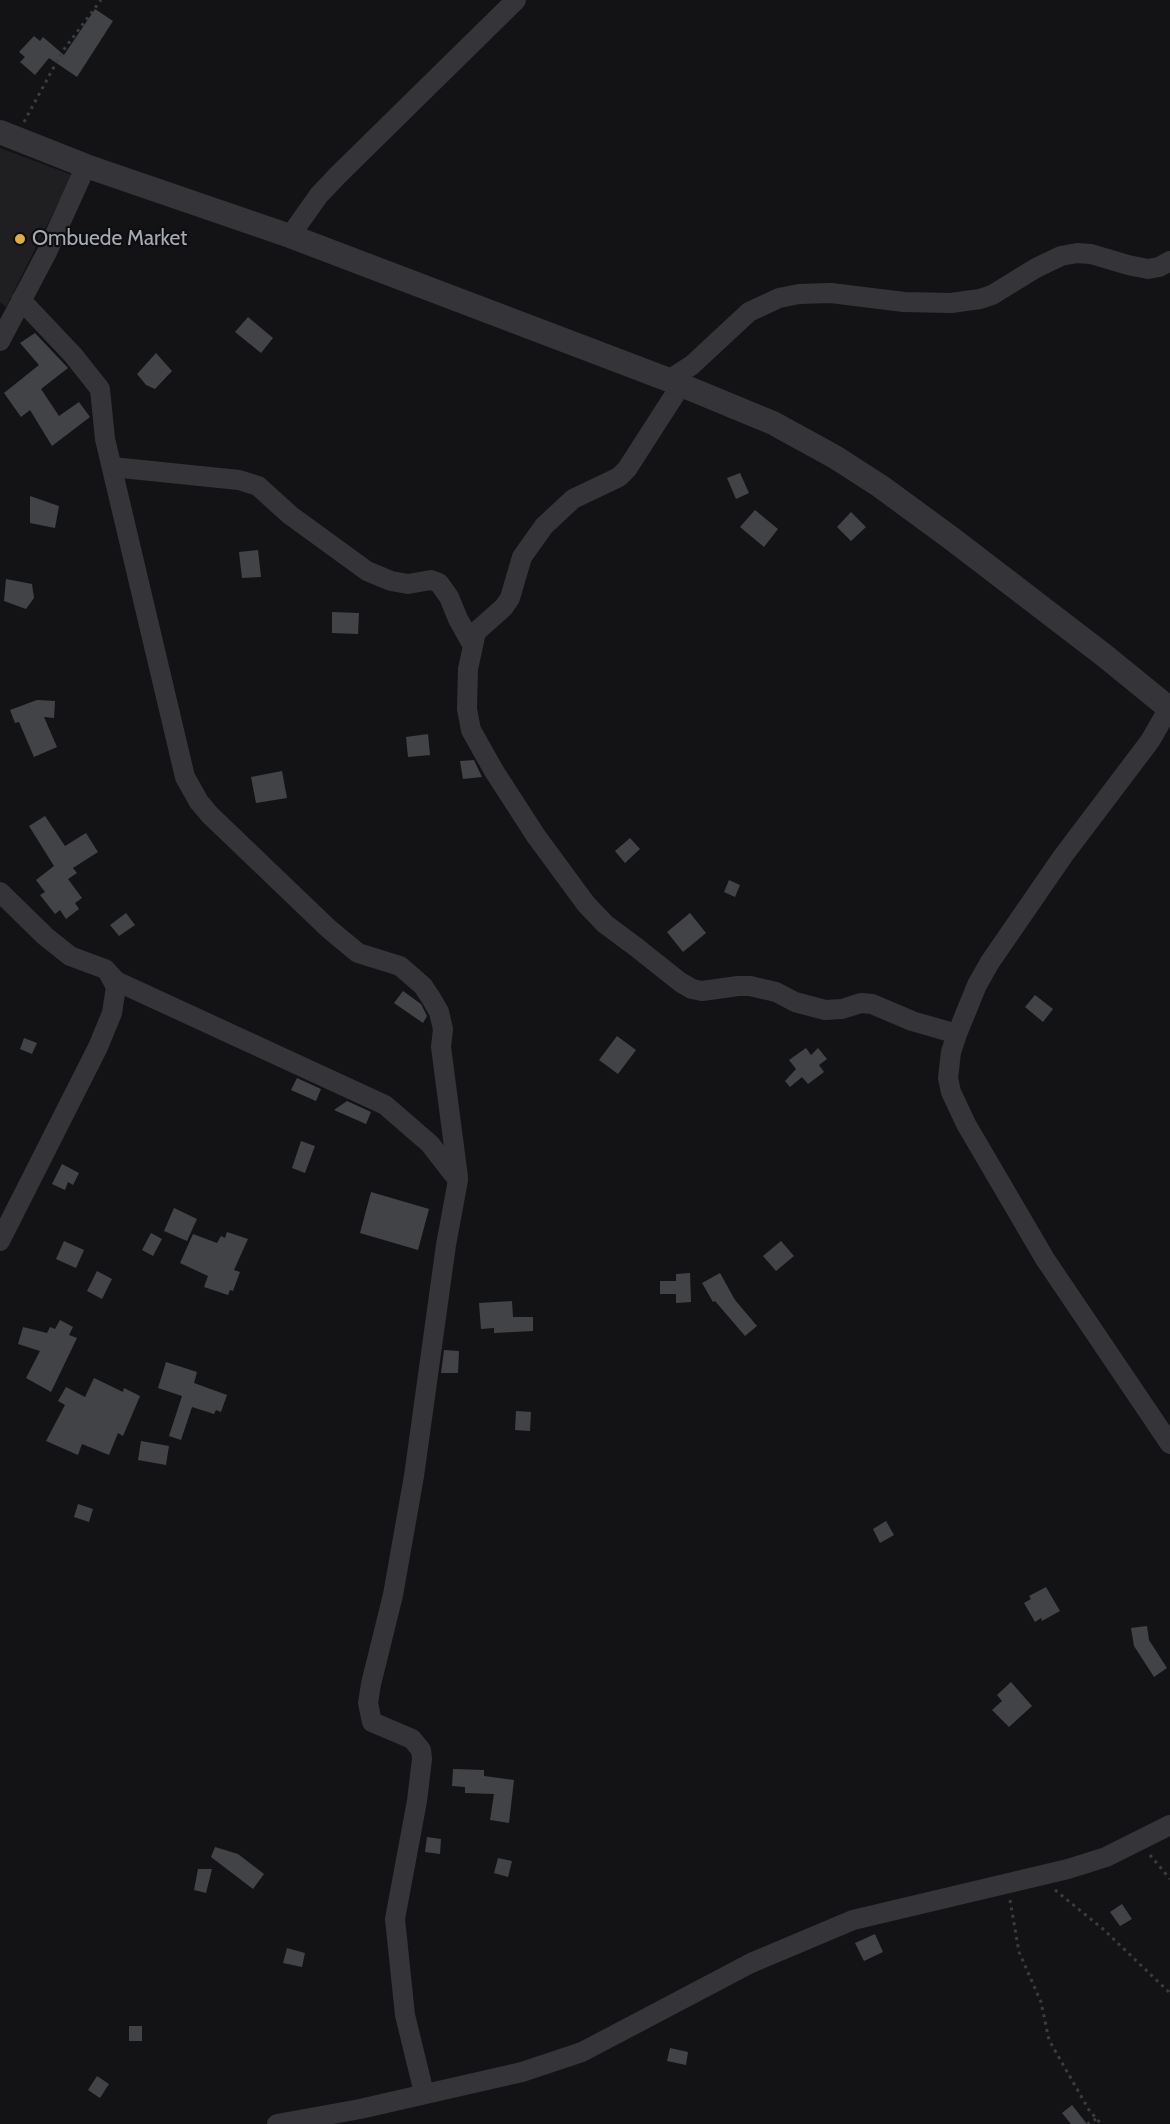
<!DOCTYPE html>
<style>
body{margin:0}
canvas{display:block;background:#131315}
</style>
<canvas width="1170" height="2124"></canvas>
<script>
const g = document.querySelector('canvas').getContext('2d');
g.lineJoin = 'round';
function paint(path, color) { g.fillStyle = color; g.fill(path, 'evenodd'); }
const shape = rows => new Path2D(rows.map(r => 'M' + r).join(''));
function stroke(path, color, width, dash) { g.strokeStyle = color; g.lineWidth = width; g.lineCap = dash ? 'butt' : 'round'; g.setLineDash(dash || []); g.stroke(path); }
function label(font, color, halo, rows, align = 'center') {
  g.font = font + ' Cabin,sans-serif'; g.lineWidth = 4.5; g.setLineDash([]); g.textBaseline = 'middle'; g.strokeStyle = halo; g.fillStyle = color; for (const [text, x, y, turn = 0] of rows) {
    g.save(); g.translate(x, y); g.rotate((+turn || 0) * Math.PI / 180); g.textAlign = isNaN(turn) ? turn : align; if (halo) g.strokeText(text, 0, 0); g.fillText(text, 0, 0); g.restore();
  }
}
const built = shape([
 [0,148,72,175,6,307,0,302]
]);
const building = shape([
 [95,9,113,21,77,77,49,58,35,75,20,62,25,57,19,52,34,36,40,41,43,37,64,55],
 [248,317,273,338,261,353,235,332],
 [35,333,68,368,41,389,59,416,79,402,90,417,52,446,30,410,21,417,4,393,39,365,20,343],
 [156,353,172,371,155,389,146,385,137,374],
 [740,473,749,493,736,499,727,478],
 [30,496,59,506,55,528,30,523],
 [755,510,778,529,764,547,740,527],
 [851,512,866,527,851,541,837,527],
 [258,550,261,577,242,578,239,552],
 [6,579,32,584,34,598,26,609,4,601],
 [332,612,359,613,358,634,332,633],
 [37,700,55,701,54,718,44,717,57,747,34,757,19,722,15,723,10,710],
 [428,734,430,755,408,757,406,737],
 [474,760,482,777,463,779,460,761],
 [282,771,287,798,256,803,251,777],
 [45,816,65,846,86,833,98,852,73,868,77,873,68,879,82,898,75,903,79,909,66,919,60,910,55,914,40,895,45,892,36,880,54,866,29,826],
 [630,838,640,849,625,863,615,851],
 [729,880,740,885,735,897,724,892],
 [126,913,135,925,119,936,110,925],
 [690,913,706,933,683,952,667,932],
 [403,991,421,1004,427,1016,423,1023,394,1003],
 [1035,995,1053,1009,1043,1022,1025,1007],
 [617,1036,636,1050,618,1074,599,1060],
 [24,1038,37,1043,32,1054,20,1049],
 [806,1048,811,1055,818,1048,827,1059,819,1065,824,1072,808,1084,802,1077,790,1087,785,1081,796,1069,789,1060],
 [297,1078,321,1089,316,1101,291,1090],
 [347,1101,371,1112,366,1124,334,1110],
 [301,1141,315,1146,305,1173,292,1168],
 [62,1164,79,1173,73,1185,68,1182,65,1190,52,1184],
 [371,1192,429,1209,418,1250,360,1233],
 [174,1208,197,1219,187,1241,164,1231],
 [227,1232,248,1239,234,1270,240,1272,233,1291,230,1290,228,1295,204,1287,208,1276,180,1263,193,1234,217,1243,221,1236,225,1238],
 [151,1233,162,1239,153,1256,142,1250],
 [64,1241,84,1250,76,1268,56,1259],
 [781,1241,794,1256,776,1271,763,1256],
 [97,1271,112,1279,102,1299,87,1291],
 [690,1273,691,1302,676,1303,676,1294,660,1294,660,1281,676,1281,676,1274],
 [720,1273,735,1300,757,1326,745,1336,715,1301,713,1302,702,1283],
 [512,1301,513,1317,533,1317,533,1331,494,1333,494,1328,481,1329,479,1303],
 [60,1320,73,1327,69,1335,77,1338,51,1392,26,1378,40,1351,18,1344,23,1327,47,1333,50,1327,55,1329],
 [444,1350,459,1351,458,1373,441,1373],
 [166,1362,197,1372,194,1383,227,1395,221,1412,216,1410,214,1414,192,1407,181,1440,169,1436,182,1396,158,1388],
 [94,1378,123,1392,124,1388,140,1396,123,1436,118,1433,109,1455,82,1444,78,1455,46,1441,65,1405,58,1401,66,1387,85,1397],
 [516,1411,531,1412,530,1431,515,1430],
 [141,1441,169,1446,166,1465,138,1460],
 [78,1504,93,1509,89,1522,74,1517],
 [886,1521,894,1535,880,1543,873,1529],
 [1046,1587,1060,1611,1042,1621,1041,1618,1035,1622,1024,1603,1031,1599,1029,1596],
 [1147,1626,1149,1640,1167,1668,1154,1677,1134,1646,1131,1628],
 [1011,1682,1032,1706,1009,1727,992,1710,1002,1701,997,1695],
 [453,1769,484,1770,484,1776,514,1780,509,1823,490,1820,494,1794,465,1793,465,1787,452,1786],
 [427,1837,441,1839,440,1854,425,1852],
 [215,1847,238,1854,264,1874,253,1889,211,1857],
 [498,1858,512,1861,508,1877,494,1873],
 [198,1869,212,1869,206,1893,194,1890],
 [1122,1904,1132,1919,1120,1926,1110,1912],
 [875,1934,883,1952,864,1961,855,1943],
 [287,1948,305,1953,302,1967,283,1963],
 [129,2026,142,2026,142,2041,129,2041],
 [670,2048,688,2052,686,2065,667,2061],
 [97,2076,109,2084,100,2098,88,2090],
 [1072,2105,1087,2124,1071,2124,1062,2113]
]);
const path = shape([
 [24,122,62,52,101,0],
 [1150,1855,1170,1879],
 [1055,1890,1103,1929,1170,1993],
 [1010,1900,1019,1952,1041,2002,1049,2040,1089,2110,1101,2124],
 [1087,2124,1096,2119]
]);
const minor = shape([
 [290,236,319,195,338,175,516,0],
 [21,300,73,355,100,389,105,439,185,777,199,802,210,815,329,929,358,953,400,966,423,986,431,998,439,1012,443,1029,441,1047,458,1177],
 [0,341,47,252,86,166],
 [669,380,692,365,749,312,779,298,799,294,831,293,904,302,951,303,980,299,992,295,1036,268,1061,256,1077,253,1091,254,1128,265,1148,269,1159,267,1170,261],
 [681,385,627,469,619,477,573,499,544,526,522,557,510,598,504,607,476,632,468,669,467,709,471,730,494,771,536,836,586,904,605,924,636,947,680,982,692,989,702,991,738,986,750,986,776,992,795,1002,825,1010,842,1009,861,1003,872,1004,912,1021,957,1034],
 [112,467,239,480,258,486,290,515,367,571,391,581,408,584,431,580,439,583,449,597,458,619,472,644],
 [1169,708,1150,741,1063,856,990,962,977,985,957,1034,951,1052,948,1078,951,1092,966,1124,1045,1259,1170,1444],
 [0,892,45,936,70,956,105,969,116,981,385,1105,430,1144,458,1180,446,1245,414,1476,393,1595,371,1684,368,1703,372,1722,412,1739,421,1750,422,1759,417,1801,395,1919,405,2015,424,2093],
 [0,1241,98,1047,112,1013,116,987,108,972],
 [277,2124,360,2109,522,2072,582,2052,751,1963,853,1920,1068,1869,1106,1857,1170,1825]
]);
const tertiary = shape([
 [0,132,86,166,290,236,669,380,773,423,835,457,880,486,951,538,1105,656,1170,709]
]);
const markers = [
 [20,239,6,"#ddae43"]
];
const poiNames = [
 ["Ombuede Market",32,239]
];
paint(built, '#1f1f21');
paint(building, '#424347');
stroke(path, '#3b3c40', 3, [3, 4.5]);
stroke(minor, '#353539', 20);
stroke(tertiary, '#353539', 24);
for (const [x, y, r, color] of markers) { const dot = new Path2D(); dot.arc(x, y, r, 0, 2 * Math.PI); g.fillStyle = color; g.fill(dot); stroke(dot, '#0e0e10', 2); }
label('21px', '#a6aab3', '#0e0e10', poiNames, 'left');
</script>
